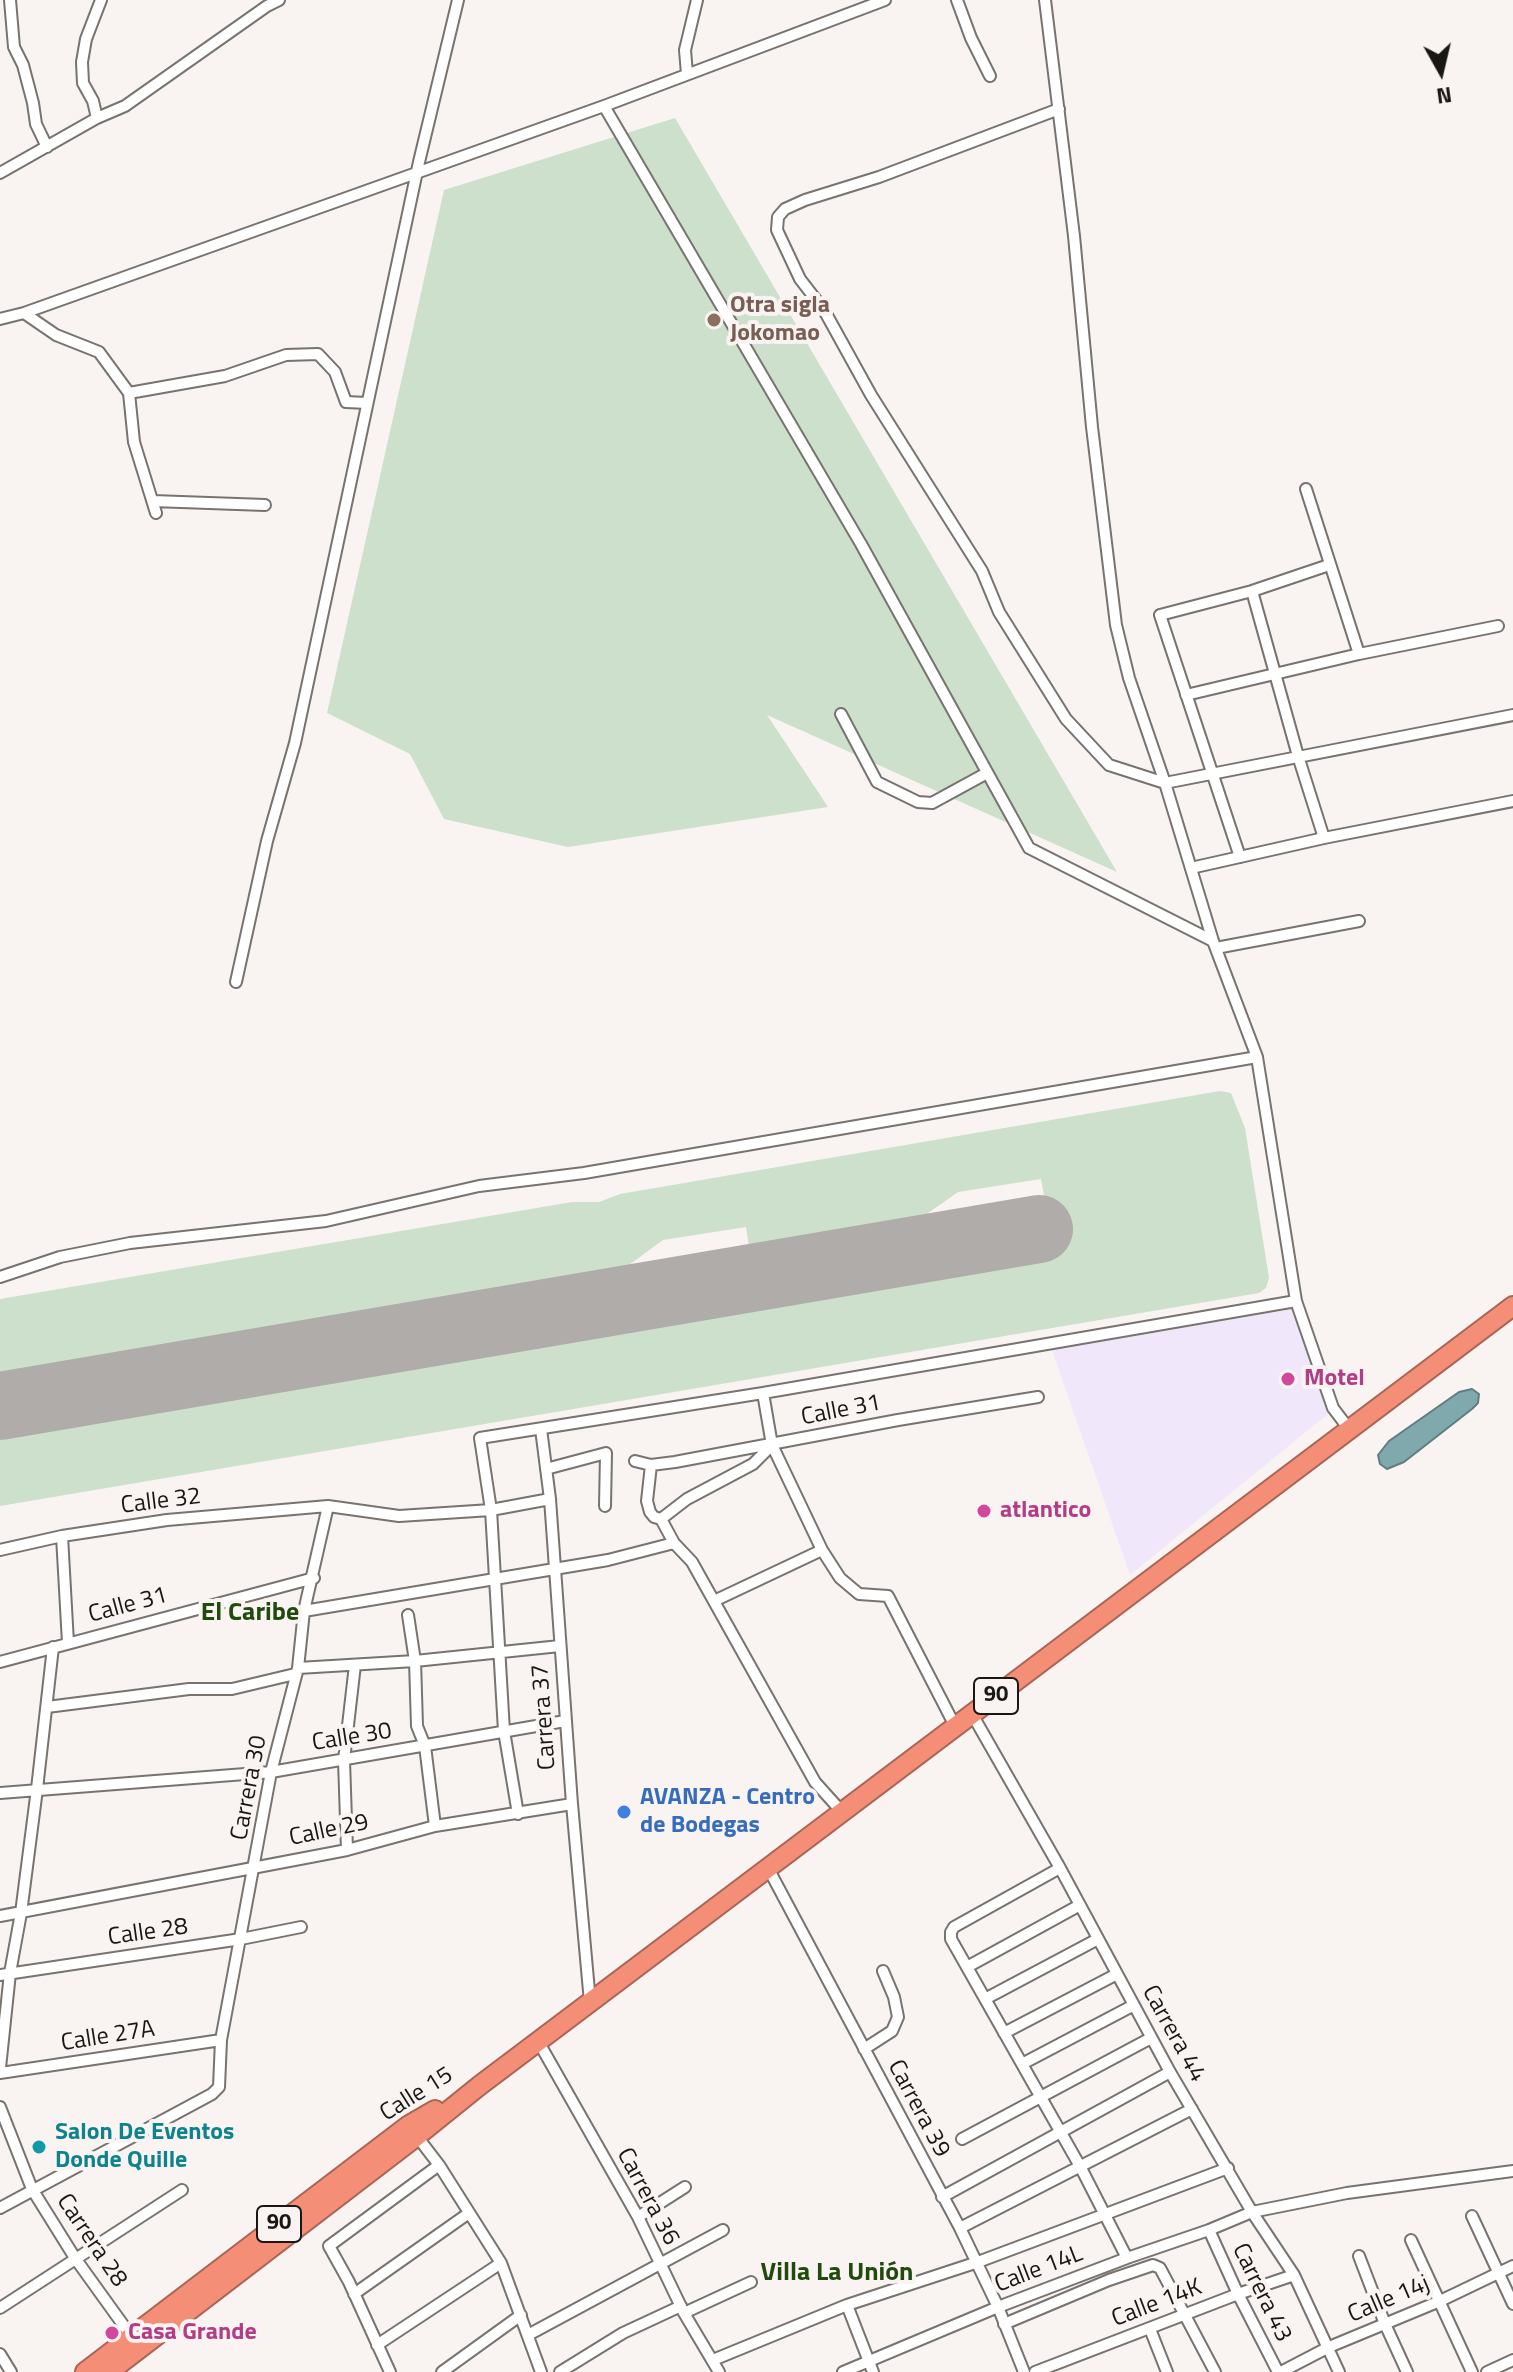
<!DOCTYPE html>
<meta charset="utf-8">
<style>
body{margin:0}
#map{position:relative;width:1513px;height:2372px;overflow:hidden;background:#f9f4f1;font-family:"Titillium Web",sans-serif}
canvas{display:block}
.north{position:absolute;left:1401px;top:32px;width:80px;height:80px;-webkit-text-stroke:6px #f9f4f1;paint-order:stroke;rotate:172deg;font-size:22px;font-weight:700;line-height:32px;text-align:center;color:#191716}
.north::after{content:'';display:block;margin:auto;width:28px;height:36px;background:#191716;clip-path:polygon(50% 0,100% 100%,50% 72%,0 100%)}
</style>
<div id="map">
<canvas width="1513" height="2372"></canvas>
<div class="north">N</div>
</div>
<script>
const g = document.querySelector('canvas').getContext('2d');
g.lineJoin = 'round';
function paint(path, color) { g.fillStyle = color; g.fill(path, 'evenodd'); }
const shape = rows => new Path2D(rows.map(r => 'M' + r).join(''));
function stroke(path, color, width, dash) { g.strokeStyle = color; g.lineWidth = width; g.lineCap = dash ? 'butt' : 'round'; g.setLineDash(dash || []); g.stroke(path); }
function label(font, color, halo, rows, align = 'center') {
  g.font = font + ' "Titillium Web",sans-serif'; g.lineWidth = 8; g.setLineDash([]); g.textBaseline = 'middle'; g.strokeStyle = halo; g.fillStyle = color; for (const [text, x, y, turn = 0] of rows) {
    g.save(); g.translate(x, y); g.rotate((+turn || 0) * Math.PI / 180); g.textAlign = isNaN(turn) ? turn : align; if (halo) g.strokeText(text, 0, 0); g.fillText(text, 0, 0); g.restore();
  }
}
const industrial = shape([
 [1292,1309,1328,1414,1130,1575,1052,1350]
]);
const green = shape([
 [675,118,1117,872,767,715,828,807,568,847,444,819,410,754,327,713,444,190],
 [1220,1091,1231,1093,1245,1128,1269,1278,1266,1288,1259,1293,0,1506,0,1431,1054,1250,1041,1179,958,1192,904,1230,750,1253,746,1227,663,1240,607,1281,0,1385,0,1299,572,1202,599,1202,620,1194]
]);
const water = shape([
 [1472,1389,1479,1394,1478,1403,1472,1409,1404,1462,1387,1469,1380,1464,1378,1455,1389,1441,1459,1392,1472,1389]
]);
const runway = shape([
 [0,1406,1039,1229]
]);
const street = shape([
 [10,0,14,47,23,65,33,103,36,124,47,147],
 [957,0,971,38,990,76],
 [1045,0,1074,236,1092,427,1116,625,1129,678,1165,783,1213,941,1257,1057,1296,1301,1333,1408,1349,1429],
 [687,74,685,50,697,0],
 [604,106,861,544,1029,848,1213,941],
 [1059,109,879,177,805,200,785,209,778,217,777,230,800,279,824,310,871,395,982,571,999,612,1066,719,1109,765,1165,783,1513,715],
 [97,118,93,101,83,83,82,62,86,39,101,0],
 [0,173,97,118,125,106,267,6,279,0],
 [24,313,56,335,99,352,129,393,134,442,156,513],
 [0,319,24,313,604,106,885,0],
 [129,393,225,376,286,355,318,354,335,372,346,402,367,403],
 [1306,489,1359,654],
 [153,501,265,505],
 [1252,591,1298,756,1324,838],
 [1186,695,1359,654,1498,626],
 [841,714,877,782,918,802,932,803,987,773],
 [1240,857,1160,615,1252,591,1329,565],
 [1191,868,1324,838,1513,801],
 [1216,948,1359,921],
 [236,982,267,841,295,743,419,162,458,0],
 [0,1277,60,1257,130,1243,326,1221,479,1186,584,1173,1257,1057],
 [763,1393,772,1445,822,1550,840,1578,859,1594,888,1596,955,1726],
 [541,1429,550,1499,572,1804,590,2002],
 [635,1461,651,1465,675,1462,898,1420,1038,1397],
 [651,1465,647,1501,650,1512,654,1517,661,1519,674,1543,692,1562,815,1782,842,1812],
 [546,1469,606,1453,605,1506],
 [661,1519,687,1499,753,1464,772,1445],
 [62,1536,68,1643],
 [0,1550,62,1536,167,1520,328,1506,399,1516,491,1510,550,1499],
 [714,1601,822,1550],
 [304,1611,608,1560,674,1543],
 [408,1615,415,1661,417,1726,425,1746,435,1826],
 [0,1662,314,1578],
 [298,1668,415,1661,560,1646],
 [47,1707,189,1689,232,1689,295,1674],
 [972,1714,1060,1868,1170,2072,1252,2212,1294,2275,1339,2372],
 [0,1793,271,1772,565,1721],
 [518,1814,504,1731,491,1510,480,1438,763,1393,1296,1301],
 [347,1850,344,1760,355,1665],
 [768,1868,960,2228,998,2307,1024,2372],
 [1060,1868,954,1927,951,1932,951,1939,1081,2168,1127,2258],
 [0,1916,347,1850,435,1826,572,1804],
 [967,1967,1080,1905],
 [0,1975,241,1939,301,1927],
 [985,1999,1098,1939],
 [1004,2033,1117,1974],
 [538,2041,638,2217,684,2313,719,2372],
 [864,2049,892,2031,898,2017,894,1997,883,1971],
 [1022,2064,1134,2005],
 [0,2068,10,1973,21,1913,37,1789,53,1647],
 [0,2073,221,2040],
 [0,2107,32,2189,75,2258,134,2340],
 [416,2135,439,2165,501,2263,541,2372],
 [962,2139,1151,2038],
 [942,2197,1170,2072],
 [0,2208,212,2094,219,2087,221,2040,271,1772,298,1668,304,1611,328,1506],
 [1472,2216,1513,2304],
 [638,2217,685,2187],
 [960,2228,1192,2109],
 [1209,2230,1238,2294,1278,2372],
 [1411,2240,1472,2372],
 [1359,2256,1385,2324,1407,2372],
 [354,2294,469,2213],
 [847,2305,873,2372],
 [0,2308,182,2190],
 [684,2313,751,2282],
 [1004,2324,1109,2280,1153,2265,1160,2268,1215,2372],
 [1150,2329,1167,2372],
 [528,2335,723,2230],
 [377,2345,501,2263],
 [0,2354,11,2372],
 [713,2360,847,2305,978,2262,1228,2168],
 [390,2372,349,2282,329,2246,439,2165],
 [442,2372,521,2315],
 [560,2372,623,2333,681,2306],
 [843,2372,998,2307,1127,2258,1209,2230,1252,2212,1347,2193,1513,2171],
 [1035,2372,1238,2294,1294,2275],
 [1281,2372,1329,2347,1440,2301,1513,2266],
 [1487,2372,1513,2360]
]);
const highway = shape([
 [85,2372,409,2125,435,2110],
 [109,2372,417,2136,479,2086,1513,1306]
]);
const markers = [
 [714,320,8,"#8d6e63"],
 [1288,1379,8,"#d1479c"],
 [984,1511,8,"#d1479c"],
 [624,1812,8,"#3f7fe0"],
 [39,2147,8,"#0f9aa8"],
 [112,2333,8,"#d1479c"]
];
const shields = [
 [996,1696,44],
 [279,2224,44]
];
const shieldNames = [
 ["90",996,1696],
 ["90",279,2224]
];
const educationNames = [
 ["Otra sigla",730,306],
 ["Jokomao",730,334]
];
const hotelNames = [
 ["Motel",1304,1379],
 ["atlantico",1000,1511],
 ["Casa Grande",128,2333]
];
const streetNames = [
 ["Calle 31",841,1411,-11],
 ["Calle 32",161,1502,-7],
 ["Calle 31",128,1606,-15],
 ["Carrera 37",545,1717,-94],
 ["Calle 30",352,1738,-9],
 ["Carrera 30",250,1788,-79],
 ["Calle 29",329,1831,-12],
 ["Calle 28",148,1933,-8],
 ["Carrera 44",1173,2034,61],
 ["Calle 27A",108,2037,-9],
 ["Calle 15",417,2095,-32],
 ["Carrera 39",918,2109,62],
 ["Carrera 36",647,2197,62],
 ["Carrera 28",91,2241,56],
 ["Calle 14L",1039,2270,-21],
 ["Carrera 43",1261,2293,64],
 ["Calle 14j",1389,2300,-23],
 ["Calle 14K",1157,2304,-21]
];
const shopNames = [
 ["AVANZA - Centro",640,1798],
 ["de Bodegas",640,1826]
];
const cultureNames = [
 ["Salon De Eventos",55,2133],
 ["Donde Quille",55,2161]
];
const neighbourhoodNames = [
 ["El Caribe",250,1614],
 ["Villa La Unión",837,2274]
];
paint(industrial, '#f1e7fb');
paint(green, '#cce0cc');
paint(water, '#7fa9ac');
stroke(water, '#607d7f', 2);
stroke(runway, '#b0acaa', 68);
stroke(street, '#77736f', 14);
stroke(highway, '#a86455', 22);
stroke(street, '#fff', 10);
stroke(highway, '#f58e77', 18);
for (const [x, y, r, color] of markers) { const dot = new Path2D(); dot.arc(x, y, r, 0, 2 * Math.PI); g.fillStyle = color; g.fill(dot); stroke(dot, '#f9f4f1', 3); }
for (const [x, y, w] of shields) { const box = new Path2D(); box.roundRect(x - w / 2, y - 18, w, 36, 6); g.fillStyle = '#f9f4f1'; g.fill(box); stroke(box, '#191716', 2); }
label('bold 22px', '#191716', null, shieldNames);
label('bold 24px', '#785e54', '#f9f4f1', educationNames, 'left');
label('bold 24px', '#b23c85', '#f9f4f1', hotelNames, 'left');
label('24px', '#191716', '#f9f4f1', streetNames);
label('bold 24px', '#366cbe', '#f9f4f1', shopNames, 'left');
label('bold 24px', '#0d838f', '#f9f4f1', cultureNames, 'left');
label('bold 26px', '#204a0e', '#f9f4f1', neighbourhoodNames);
</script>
